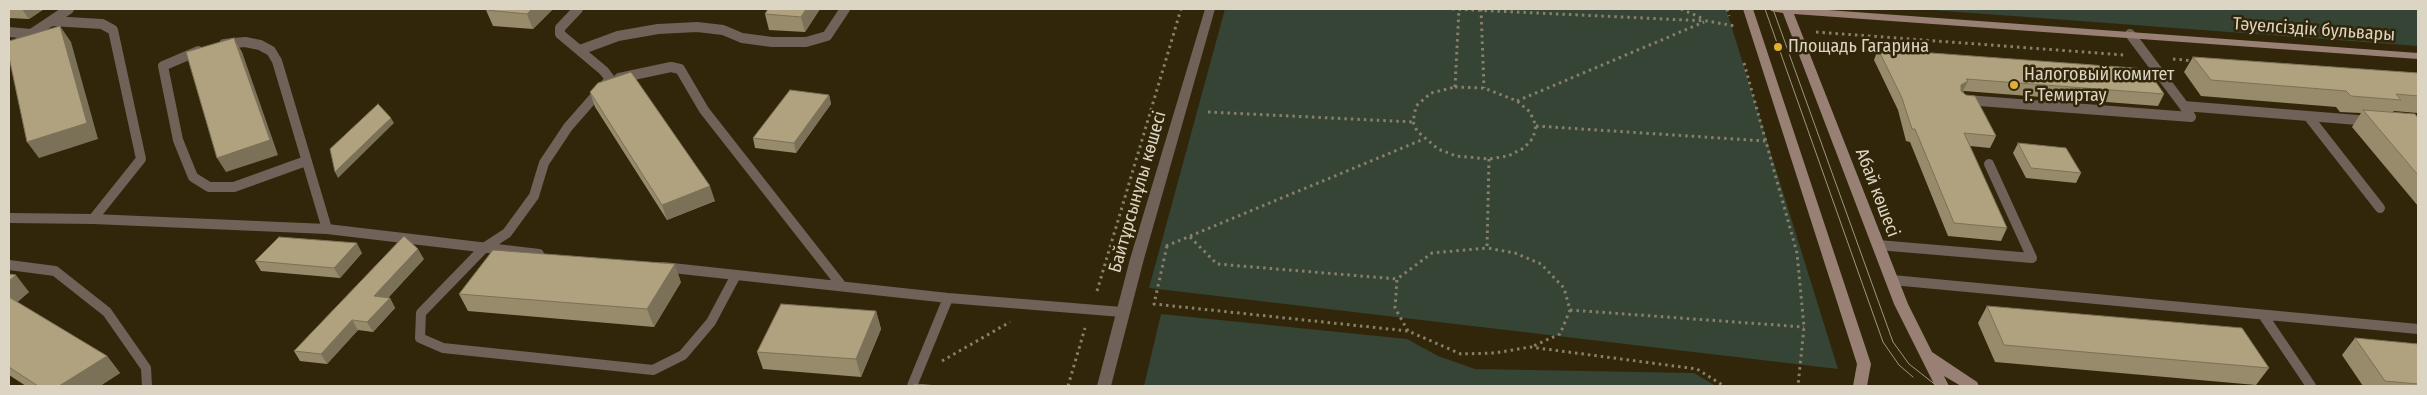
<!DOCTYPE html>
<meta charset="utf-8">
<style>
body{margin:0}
#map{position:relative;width:2427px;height:395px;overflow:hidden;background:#312609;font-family:"Fira Sans Condensed",sans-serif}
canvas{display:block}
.frame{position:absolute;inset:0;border:10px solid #dcd5c4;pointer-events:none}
</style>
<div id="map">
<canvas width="2427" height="395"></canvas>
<div class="frame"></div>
</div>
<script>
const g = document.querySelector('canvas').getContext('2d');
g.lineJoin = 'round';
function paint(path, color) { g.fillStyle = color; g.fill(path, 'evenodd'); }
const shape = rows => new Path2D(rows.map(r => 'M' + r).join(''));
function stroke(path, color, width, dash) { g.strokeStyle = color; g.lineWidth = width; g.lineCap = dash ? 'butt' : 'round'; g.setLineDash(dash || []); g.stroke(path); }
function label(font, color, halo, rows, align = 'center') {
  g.font = font + ' "Fira Sans Condensed",sans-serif'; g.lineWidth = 5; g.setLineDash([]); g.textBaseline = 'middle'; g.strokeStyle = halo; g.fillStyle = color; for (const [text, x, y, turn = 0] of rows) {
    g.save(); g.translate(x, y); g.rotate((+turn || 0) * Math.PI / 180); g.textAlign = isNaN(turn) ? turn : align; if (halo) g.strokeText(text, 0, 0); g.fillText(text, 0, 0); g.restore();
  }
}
const green = shape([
 [1225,9,1726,9,1838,369,1149,288],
 [1918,9,2418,9,2418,46],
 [1161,314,1407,339,1438,356,1475,369,1694,373,1716,386,1144,386]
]);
const path = shape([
 [1452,9,1707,21,1735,26],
 [1481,9,1484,88],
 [1681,9,1704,19],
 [1727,9,1729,16],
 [1816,32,2124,55],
 [2173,59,2194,61],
 [1744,63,1797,253,1804,327,1798,386],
 [1455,87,1484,88,1517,101,1530,112,1536,126,1533,138,1524,148,1508,156,1489,159,1456,156,1438,149,1417,131,1413,122,1416,106,1431,93,1455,87],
 [1455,87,1459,9],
 [1517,101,1704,22],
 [1208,112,1413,122],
 [1536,126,1765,141],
 [1489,159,1487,248,1515,253,1541,264,1564,288,1570,310,1560,334,1531,347],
 [1190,237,1217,264,1397,279],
 [1166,246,1424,139],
 [1167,246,1154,304,1408,331,1461,354,1495,353,1530,347,1697,369,1724,386],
 [1097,291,1181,9],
 [1570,310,1804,327],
 [1408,331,1395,308,1397,279,1432,253,1487,248],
 [942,361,1010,322],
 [1068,386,1085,328]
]);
const lane = shape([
 [578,9,560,28,560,34,604,71,610,79,568,127,544,163,534,196,507,233,484,248,421,313,420,338,443,348,653,370,683,355,711,322,736,275],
 [51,21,102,24,113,30,141,159,93,219],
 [9,32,31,34],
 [2130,34,2184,106,2370,121],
 [224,44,245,42,260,45,271,51,277,61,327,229],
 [9,49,69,9],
 [580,50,618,36,658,29,697,27,723,30,742,38,772,42,806,42,827,36,845,9],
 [198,51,163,66,178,140,193,177,209,187,234,187,306,161],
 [619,78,671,67,680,69,704,110,842,286],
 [1966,100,2191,117,2184,106],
 [2308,116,2380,208],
 [9,218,93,219,327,229,539,254],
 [1878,245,2032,258,1989,164],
 [9,265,55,271,107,312,146,368,147,386],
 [663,267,948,298,1122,312],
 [1892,280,2418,329],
 [2263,315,2311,386],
 [912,386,948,298]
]);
const street = shape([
 [1205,9,1215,9,1144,259,1111,386,1097,386,1130,259,1205,9]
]);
const secondary = shape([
 [1743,9,1753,9,1871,364,1867,386,1853,386,1857,364,1743,9],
 [1770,9,1814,9,2418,53,2418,59,1794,14,1908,304,1932,352,1977,382,1979,386,1961,386,1944,376,1949,386,1935,386,1894,304,1783,13,1771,11,1770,9]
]);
const tram = shape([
 [1765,9,1883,342,1899,365,1913,377],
 [1773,9,1893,342,1909,364,1937,386]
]);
const wall = shape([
 [9,9,44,9,29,19,9,18],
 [488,9,553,9,533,29,493,26,486,10],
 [820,9,805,32,769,30,765,14],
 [1878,49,2164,94,2158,106,1964,91,1963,92,1996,136,1990,148,1970,146,2007,228,2001,241,1948,236,1910,142,1906,141,1898,110,1874,60],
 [2193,57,2418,73,2418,113,2394,111,2392,113,2418,118,2418,206,2352,127,2361,113,2340,112,2336,107,2201,96,2184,72],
 [590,92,715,201,667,220,595,107],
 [829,95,831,104,796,153,755,148,753,138],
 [2018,143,2081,173,2076,183,2026,178,2013,153],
 [362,253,340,278,261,271,255,261],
 [424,259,388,298,390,298,395,308,373,332,358,330,327,364,300,361,294,351],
 [9,274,29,292,17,302,107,356,120,373,100,386,26,386,9,375],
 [681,282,654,327,468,311,459,294],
 [1987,306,2269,368,2256,385,1995,362,1978,323],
 [876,311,881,329,861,377,763,369,757,352],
 [2355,338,2418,344,2418,386,2363,386,2342,355]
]);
const shadedWall = shape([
 [22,9,44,9,29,19],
 [532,9,553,9,533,29,527,14],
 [806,9,820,9,805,32,801,17],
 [60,26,71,42,98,139,39,158,27,142],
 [234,38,242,52,278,155,226,172,217,158],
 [1968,81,1962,93,1956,97,1961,85],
 [829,95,831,104,796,153,794,143],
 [391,118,394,123,338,178,335,172],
 [710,186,715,201,667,220,662,205],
 [357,243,362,253,340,278,334,268],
 [418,249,424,259,380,306,374,296],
 [675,264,681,282,654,327,647,309],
 [16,275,29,292,12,307,9,304,9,281],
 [390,298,395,308,373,332,367,322],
 [876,311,881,329,861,377,856,359],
 [352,320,358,330,327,364,321,354],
 [107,356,120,373,100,386,59,386]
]);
const building = shape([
 [488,9,532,9,527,14,486,10,488,9],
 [768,9,806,9,801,17,765,14,768,9],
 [60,26,87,123,27,142,9,57,9,41,60,26],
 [234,38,270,140,217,158,186,52,234,38],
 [1878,49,2147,69,2164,94,1966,79,1968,81,1961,85,1961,91,1966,95,1975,96,1996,136,1964,133,2007,228,1954,223,1915,129,1912,129,1902,98,1878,49],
 [2193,57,2418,73,2418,96,2396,94,2401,100,2351,96,2346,91,2211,80,2193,57],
 [631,72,710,186,662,205,590,92,598,83,631,72],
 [790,90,829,95,794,143,753,138,790,90],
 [378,104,391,118,335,172,330,149,378,104],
 [2363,110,2415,114,2418,118,2418,175,2363,110],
 [2018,143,2066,148,2081,173,2031,168,2018,143],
 [404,236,418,249,374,296,390,298,367,322,352,320,321,354,294,351,404,236],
 [279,237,357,243,334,268,255,261,279,237],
 [493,250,675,264,647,309,459,294,493,250],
 [9,274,16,275,9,281,9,274],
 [9,297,107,356,59,386,38,386,9,367,9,297],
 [781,304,876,311,856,359,757,352,781,304],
 [1987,306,2242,328,2269,368,2004,345,1987,306],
 [2355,338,2418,344,2418,384,2385,381,2355,338],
 [914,384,939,386,913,386,914,384]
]);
const markers = [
 [1778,47,5,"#e0b034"],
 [2014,85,5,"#e0b034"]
];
const streetNames = [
 ["Тәуелсіздік бульвары",2314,30,4],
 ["Байтұрсынұлы көшесі",1138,192,-74],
 ["Абай көшесі",1877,193,69]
];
const poiNames = [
 ["Площадь Гагарина",1788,47],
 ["Налоговый комитет",2024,75],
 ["г. Темиртау",2024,96]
];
paint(green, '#354435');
stroke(path, '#887f69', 3, [2.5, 4]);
stroke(lane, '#706159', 10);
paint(street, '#706159');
paint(secondary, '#988174');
stroke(tram, '#9e9681', 1);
paint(wall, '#978b6c');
paint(shadedWall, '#7b7158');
paint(building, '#b0a27e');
stroke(building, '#7b7158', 1);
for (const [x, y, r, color] of markers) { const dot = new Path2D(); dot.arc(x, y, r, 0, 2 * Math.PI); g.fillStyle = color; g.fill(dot); stroke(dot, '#312609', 2); }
label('18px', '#dcd5c4', '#312609', streetNames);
label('18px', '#dcd5c4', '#312609', poiNames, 'left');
</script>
